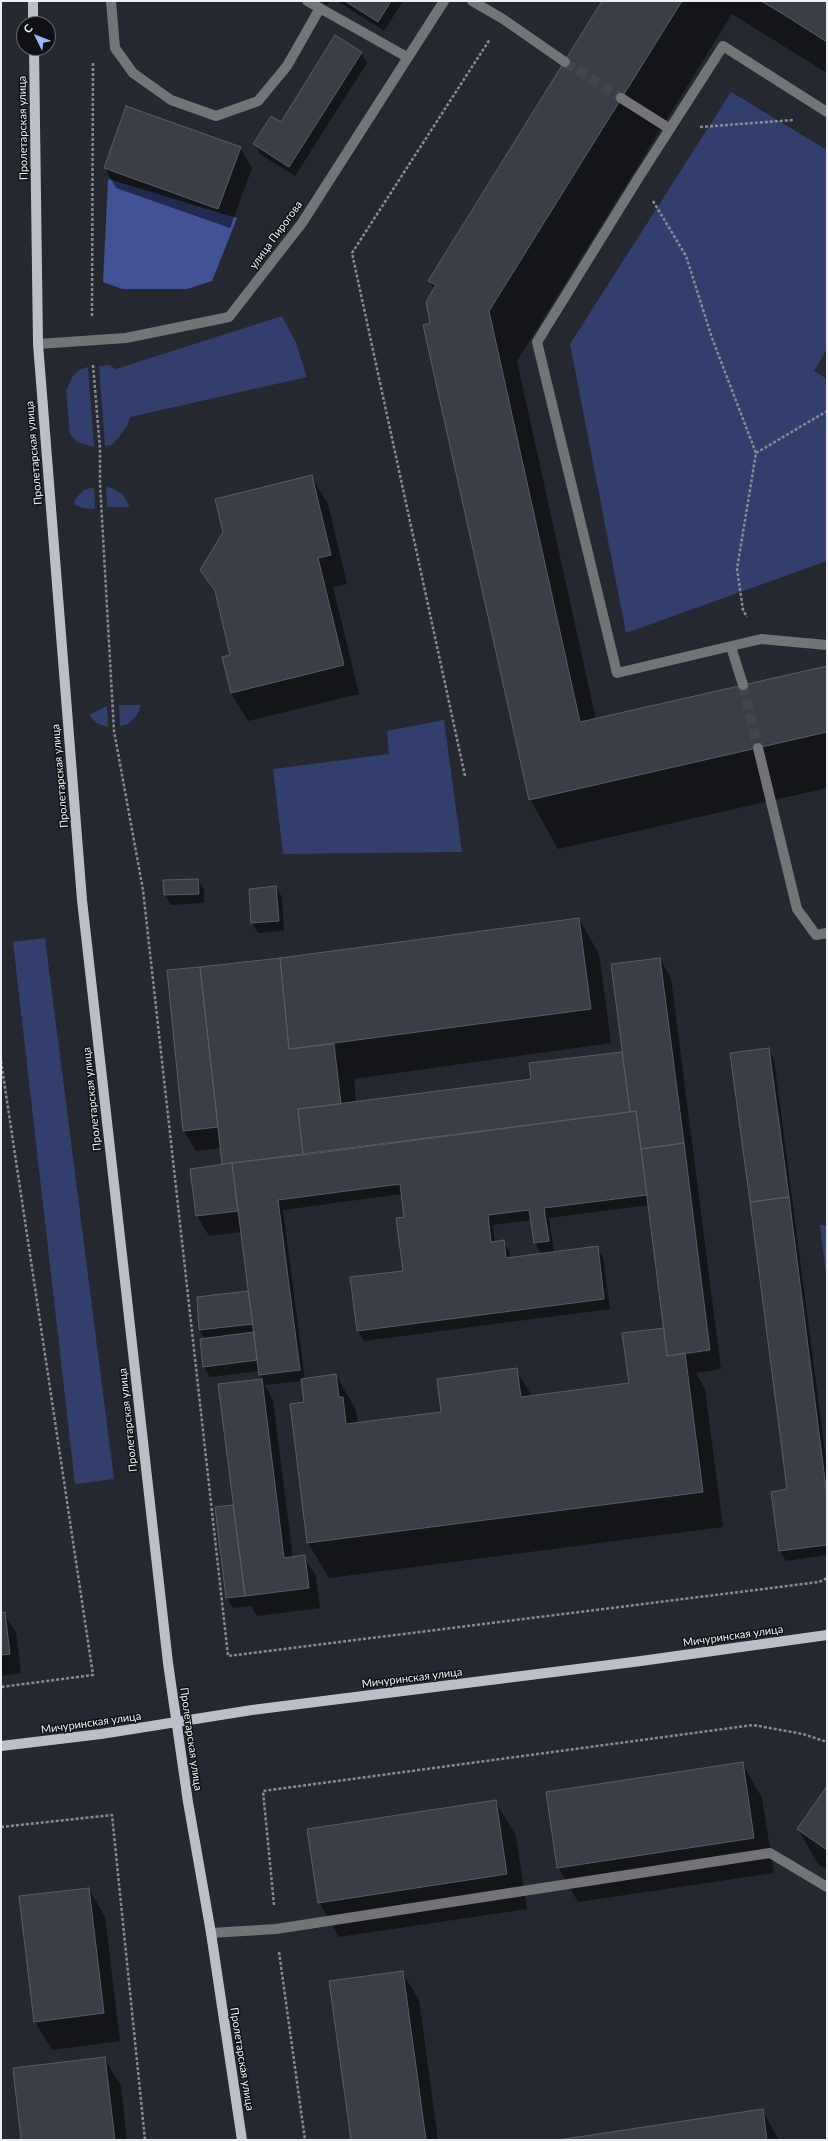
<!DOCTYPE html>
<meta charset="utf-8">
<style>
body{margin:0}
#map{position:relative;width:828px;height:2141px;overflow:hidden;background:#252830;font-family:Lato,sans-serif}
canvas{display:block}
.frame{position:absolute;inset:0;border:2px solid #edeff4;pointer-events:none}
.north{position:absolute;left:16px;top:16px;width:40px;height:40px;box-sizing:border-box;background:#101114;border:1px solid #686a6e;border-radius:50%;rotate:313deg;font-size:11px;font-weight:700;line-height:16px;text-align:center;color:#edeff4}
.north::after{content:'';display:block;margin:auto;width:14px;height:18px;background:#9db4fd;clip-path:polygon(50% 0,100% 100%,50% 72%,0 100%)}
</style>
<div id="map">
<canvas width="828" height="2141"></canvas>
<div class="frame"></div>
<div class="north">С</div>
</div>
<script>
const g = document.querySelector('canvas').getContext('2d');
g.lineJoin = 'round';
function paint(path, color) { g.fillStyle = color; g.fill(path, 'evenodd'); }
const shape = rows => new Path2D(rows.map(r => 'M' + r).join(''));
function stroke(path, color, width, dash) { g.strokeStyle = color; g.lineWidth = width; g.lineCap = dash ? 'butt' : 'round'; g.setLineDash(dash || []); g.stroke(path); }
function label(font, color, halo, rows, align = 'center') {
  g.font = font + ' Lato,sans-serif'; g.lineWidth = 3; g.setLineDash([]); g.textBaseline = 'middle'; g.strokeStyle = halo; g.fillStyle = color; for (const [text, x, y, turn = 0] of rows) {
    g.save(); g.translate(x, y); g.rotate((+turn || 0) * Math.PI / 180); g.textAlign = isNaN(turn) ? turn : align; if (halo) g.strokeText(text, 0, 0); g.fillText(text, 0, 0); g.restore();
  }
}
const green = shape([
 [731,92,827,150,827,349,814,371,827,379,827,561,626,633,570,344],
 [282,316,296,343,307,377,130,417,127,426,119,437,112,445,105,446,99,366,109,365,116,369],
 [88,367,94,447,77,442,70,434,66,391,72,377,79,370],
 [106,486,114,489,123,495,130,507,107,507],
 [94,487,95,509,82,508,75,505,74,502,77,497,84,490],
 [119,705,141,705,137,715,128,724,120,726],
 [107,706,108,727,96,723,89,715],
 [444,720,462,852,283,854,273,769,389,754,387,731],
 [45,938,114,1479,75,1484,13,942],
 [820,1225,827,1225,827,1284]
]);
const forest = shape([
 [108,179,237,218,212,281,187,289,122,289,103,282]
]);
const shadow = shape([
 [320,1,330,1,327,5],
 [337,1,403,1,384,31],
 [603,1,827,1,827,73,732,14,517,361,596,720,827,667,827,788,558,849,530,799,432,324,434,289,430,281],
 [361,53,367,63,295,176,260,154,255,144,282,124],
 [240,148,252,168,230,228,116,188,105,168],
 [311,476,328,504,347,584,333,587,359,694,248,721,231,693,231,656,217,597,202,570],
 [198,880,204,890,204,903,171,905,165,895,164,881],
 [276,887,282,897,284,931,258,933,252,923],
 [579,919,599,954,611,1043,354,1079,356,1102,532,1080,530,1064,623,1052,660,959,671,978,721,1369,696,1373,705,1389,723,1527,329,1578,308,1543,305,1403,302,1381,265,1385,273,1400,293,1558,304,1557,316,1576,320,1608,257,1616,251,1606,233,1608,227,1598,216,1508,233,1506,235,1510,219,1385,263,1380,259,1371,210,1377,204,1367,205,1339,200,1330,198,1297,249,1292,241,1232,209,1236,197,1216,223,1165,221,1148,196,1151,184,1131,280,959],
 [402,1194,405,1218,404,1272,358,1331,364,1341,610,1309,603,1257,597,1247,554,1252,549,1218,649,1205,665,1333,630,1383,532,1396,516,1370,442,1413,358,1423,356,1410,336,1375,305,1379,283,1210],
 [532,1220,535,1242,541,1254,510,1258,509,1251,503,1242,495,1243,493,1225],
 [768,1049,774,1059,827,1467,827,1555,786,1561,780,1551,788,1490],
 [4,1613,16,1633,21,1673,1,1676,1,1614],
 [742,1763,762,1798,774,1873,578,1902,558,1867],
 [827,1788,827,1870,818,1864,798,1829],
 [495,1801,516,1836,527,1909,339,1937,319,1902],
 [89,1889,105,1917,120,2041,52,2050,35,2022],
 [402,1972,419,2000,438,2140,352,2140],
 [104,2058,121,2086,127,2140,22,2140],
 [762,2110,779,2140,565,2140]
]);
const building = shape([
 [345,1,391,1,378,22,345,1],
 [602,1,682,1,489,311,580,722,827,666,827,732,529,800,423,325,430,323,426,302,436,285,428,281,602,1],
 [761,1,827,1,827,42,783,14,761,1],
 [335,35,362,52,289,167,253,144,271,116,281,122,335,35],
 [126,106,241,147,218,209,104,168,126,106],
 [312,475,331,555,318,558,344,665,231,693,222,657,230,655,215,591,200,570,223,532,215,499,312,475],
 [198,879,199,894,164,895,163,880,198,879],
 [276,886,279,921,251,923,249,889,276,886],
 [579,918,591,1009,289,1049,280,958,579,918],
 [280,958,289,1049,334,1044,341,1104,298,1109,303,1155,222,1164,200,967,280,958],
 [660,958,684,1143,641,1149,636,1111,630,1112,611,964,660,958],
 [200,967,218,1127,183,1131,167,970,200,967],
 [769,1048,789,1197,750,1202,730,1053,769,1048],
 [622,1052,630,1112,303,1155,298,1109,531,1079,529,1063,622,1052],
 [636,1111,647,1195,544,1208,549,1241,534,1243,529,1210,488,1215,491,1242,504,1240,506,1258,598,1246,604,1299,357,1331,350,1277,403,1271,396,1218,404,1217,400,1184,278,1200,300,1370,259,1375,232,1163,636,1111],
 [684,1143,710,1350,667,1356,641,1149,684,1143],
 [232,1163,238,1211,196,1216,190,1169,232,1163],
 [789,1197,827,1496,827,1545,779,1551,771,1492,787,1489,750,1202,789,1197],
 [248,1291,253,1324,199,1330,197,1297,248,1291],
 [664,1328,667,1356,685,1353,703,1492,307,1543,290,1404,304,1402,301,1379,336,1374,339,1397,343,1397,346,1424,441,1412,437,1379,517,1368,521,1397,629,1383,622,1333,664,1328],
 [254,1332,257,1360,203,1367,200,1339,254,1332],
 [262,1379,284,1558,305,1555,309,1588,245,1596,218,1384,262,1379],
 [233,1505,245,1596,226,1598,215,1507,233,1505],
 [5,1612,10,1654,1,1655,1,1613,5,1612],
 [743,1762,754,1838,557,1868,546,1792,743,1762],
 [827,1786,827,1850,797,1829,827,1786],
 [496,1800,507,1874,318,1903,307,1829,496,1800],
 [89,1888,104,2013,34,2022,19,1896,89,1888],
 [403,1971,426,2140,351,2140,329,1981,403,1971],
 [105,2057,115,2140,21,2140,13,2068,105,2057],
 [763,2109,767,2140,558,2140,763,2109]
]);
const minorTunnel = shape([
 [565,62,621,98],
 [743,685,758,748]
]);
const path = shape([
 [700,127,793,120],
 [653,201,686,256,712,338,756,453,737,569,743,610,747,617],
 [92,316,93,61],
 [93,365,100,449,100,483,114,731,143,890,228,1656,819,1582,827,1578],
 [756,453,827,411],
 [465,776,352,253,490,39],
 [1,1061,93,1675,1,1687],
 [1,1827,112,1815,145,2140],
 [274,1905,263,1791,753,1725,803,1734,827,1742],
 [279,1952,305,2140]
]);
const minor = shape([
 [111,1,115,48,133,73,171,100,216,116,258,101,287,66,320,8],
 [307,1,407,57],
 [472,1,503,19,565,62],
 [621,98,670,129],
 [827,112,723,46,639,177,537,342,617,673,761,639,827,645],
 [38,344,126,338,229,317,302,223,444,1],
 [731,647,743,685],
 [758,748,797,909,816,935,827,933],
 [211,1933,276,1929,770,1853,827,1887]
]);
const major = shape([
 [33,1,33,24],
 [34,48,38,344,82,900,168,1663,188,1802,211,1933,242,2140],
 [1,1746,101,1734,252,1710,641,1661,827,1635]
]);
const streetNames = [
 ["Пролетарская улица",23,128,-91],
 ["улица Пирогова",276,235,-54],
 ["Пролетарская улица",34,453,-95],
 ["Пролетарская улица",60,776,-95],
 ["Пролетарская улица",92,1099,-96],
 ["Пролетарская улица",128,1420,-96],
 ["Мичуринская улица",733,1636,-8],
 ["Мичуринская улица",412,1678,-7],
 ["Мичуринская улица",91,1723,-8],
 ["Пролетарская улица",191,1739,82],
 ["Пролетарская улица",242,2059,81]
];
paint(green, '#323e6b');
paint(forest, '#415295');
paint(shadow, '#0007');
paint(building, '#3c3e47');
stroke(building, '#595c65', 1);
stroke(minorTunnel, '#43464d', 10, [10, 5]);
stroke(path, '#888b91', 2.5, [3, 2]);
stroke(minor, '#727478', 10);
stroke(major, '#bdbfc8', 10);
label('11px', '#edeff4', '#101114', streetNames);
</script>
